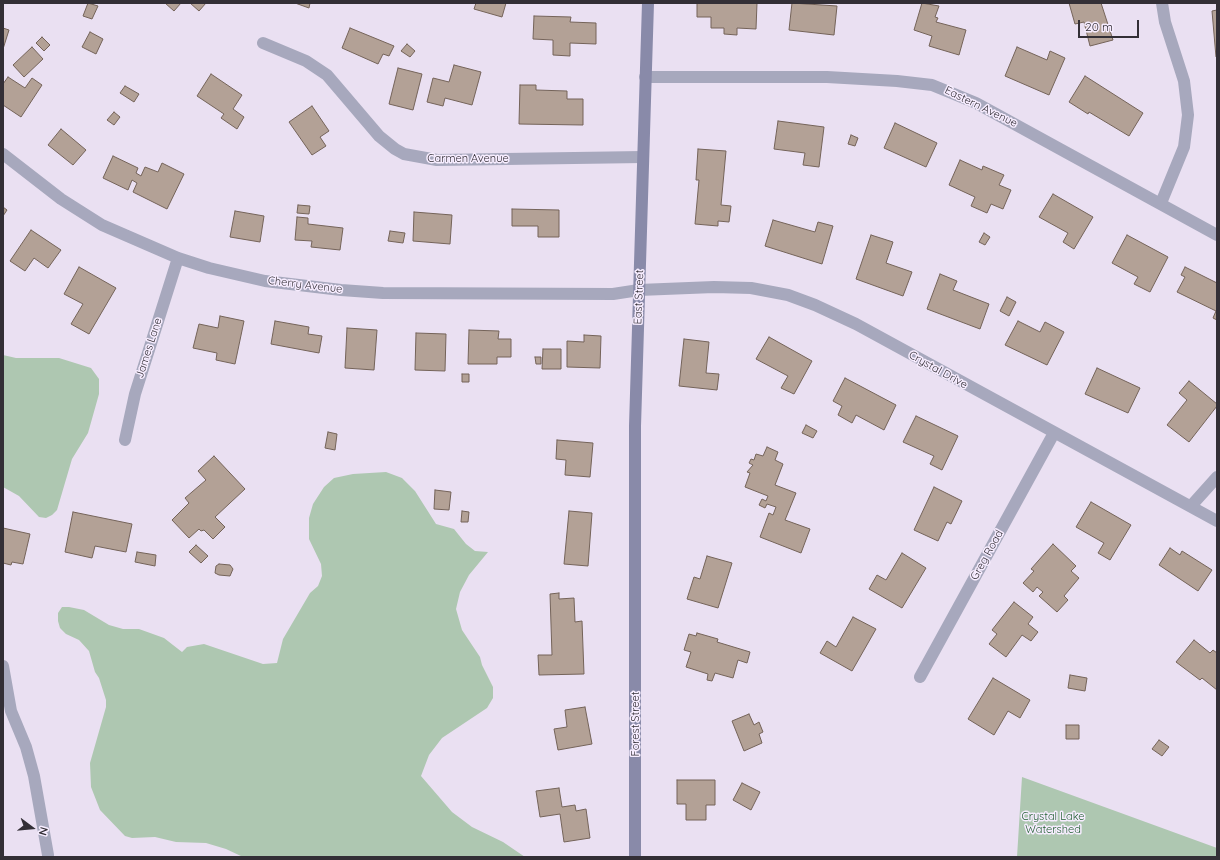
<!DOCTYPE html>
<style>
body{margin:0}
#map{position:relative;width:1220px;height:860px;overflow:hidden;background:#eae0f2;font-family:Quicksand,sans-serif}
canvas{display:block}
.frame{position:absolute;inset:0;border:4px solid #332f36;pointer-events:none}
.north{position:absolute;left:12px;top:808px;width:40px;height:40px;-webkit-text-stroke:3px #f7edff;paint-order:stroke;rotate:106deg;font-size:11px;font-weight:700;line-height:16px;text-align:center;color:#332f36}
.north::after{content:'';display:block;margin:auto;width:14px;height:18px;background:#332f36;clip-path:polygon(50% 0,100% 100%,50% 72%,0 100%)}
.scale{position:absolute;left:1078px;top:20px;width:61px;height:18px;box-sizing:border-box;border:2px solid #332f36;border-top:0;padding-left:5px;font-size:12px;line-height:14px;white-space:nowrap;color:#332f36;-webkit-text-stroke:3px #f7edff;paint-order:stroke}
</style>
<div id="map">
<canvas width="1220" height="860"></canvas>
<div class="frame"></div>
<div class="north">N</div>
<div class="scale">20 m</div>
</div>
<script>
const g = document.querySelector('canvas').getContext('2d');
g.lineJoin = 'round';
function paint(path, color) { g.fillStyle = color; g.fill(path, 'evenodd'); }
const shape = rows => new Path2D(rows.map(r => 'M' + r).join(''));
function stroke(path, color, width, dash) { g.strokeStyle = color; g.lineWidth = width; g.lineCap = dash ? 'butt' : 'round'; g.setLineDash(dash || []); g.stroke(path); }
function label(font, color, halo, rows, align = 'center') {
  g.font = font + ' Quicksand,sans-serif'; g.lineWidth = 3; g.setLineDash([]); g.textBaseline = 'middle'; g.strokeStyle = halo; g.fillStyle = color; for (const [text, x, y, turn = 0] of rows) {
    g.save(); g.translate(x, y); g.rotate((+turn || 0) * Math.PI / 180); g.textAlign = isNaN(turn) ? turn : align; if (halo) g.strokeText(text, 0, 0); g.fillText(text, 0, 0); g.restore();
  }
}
const green = shape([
 [3,355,16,358,59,358,91,368,99,379,99,394,88,433,72,459,57,510,52,515,46,518,39,517,19,496,3,487],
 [386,472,402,478,415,491,436,524,454,529,466,544,475,551,488,552,469,575,460,592,456,609,462,630,480,657,482,665,493,687,493,698,487,708,442,738,429,755,421,776,452,812,472,827,503,842,525,857,243,857,226,849,206,843,176,842,155,837,132,838,125,836,100,810,91,787,90,763,106,707,106,700,99,678,95,672,89,651,79,640,66,634,60,628,58,621,58,613,62,607,69,607,84,610,109,625,123,629,139,629,164,638,182,652,187,647,204,644,263,664,277,663,283,639,310,593,318,586,322,576,321,564,309,539,309,518,313,504,324,487,334,478,353,474],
 [1022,777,1217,848,1217,857,1017,857]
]);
const building = shape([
 [88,3,98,6,92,19,83,16,88,3],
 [165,3,181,3,174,11,165,3],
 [190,3,206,3,199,11,190,3],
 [295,3,310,3,309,8,295,3],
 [476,3,506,3,502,17,474,9,476,3],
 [697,3,757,3,756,29,737,28,737,35,724,34,724,28,711,28,711,17,697,17,697,3],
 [792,3,837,6,834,35,789,30,792,3],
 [922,3,939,6,935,17,938,18,936,22,966,30,959,55,929,46,932,36,914,30,922,3],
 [1069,3,1101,3,1113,40,1090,46,1084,22,1075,24,1069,3],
 [1217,10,1217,57,1216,57,1212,11,1217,10],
 [534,16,571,17,570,22,596,23,596,44,570,43,570,56,553,55,553,40,533,39,534,16],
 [3,28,9,30,3,49,3,28],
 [350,28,394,46,389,56,383,54,378,64,342,48,350,28],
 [90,32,103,39,96,54,82,47,90,32],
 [42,37,50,45,44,51,36,43,42,37],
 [407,44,415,51,410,57,401,51,407,44],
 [32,47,43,59,24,77,13,65,32,47],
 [1017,47,1047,60,1050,51,1065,58,1049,95,1005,76,1017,47],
 [454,65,481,72,472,105,445,98,443,106,427,102,433,78,449,82,454,65],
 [398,68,422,74,413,110,389,104,398,68],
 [211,74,242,95,233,109,244,117,237,129,221,118,224,114,197,96,211,74],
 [1085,76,1143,113,1129,136,1089,112,1088,114,1069,102,1085,76],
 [8,77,25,88,32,78,42,85,21,117,3,105,3,84,8,77],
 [520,85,536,85,536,90,567,91,567,99,583,99,583,125,519,124,520,85],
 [125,86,139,94,134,102,120,93,125,86],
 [312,106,329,131,320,137,326,146,312,155,289,122,312,106],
 [114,112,120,117,114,125,107,120,114,112],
 [778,121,824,127,819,167,803,165,805,153,774,149,778,121],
 [895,123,937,143,926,167,884,148,895,123],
 [61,129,86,150,73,165,48,145,61,129],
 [851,135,858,138,855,146,848,144,851,135],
 [698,149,726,151,721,205,731,206,729,222,718,221,718,226,695,224,699,180,696,180,698,149],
 [113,156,138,168,136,173,141,176,145,167,158,172,162,163,184,174,167,209,133,192,137,183,132,180,128,190,103,178,113,156],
 [960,160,982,170,983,166,1004,175,999,185,1011,190,1003,209,991,204,987,213,971,206,975,197,949,185,960,160],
 [1053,194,1093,217,1074,249,1063,242,1068,233,1039,217,1053,194],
 [298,205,310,206,309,214,297,213,298,205],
 [3,207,7,210,3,216,3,207],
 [512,209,559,210,559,237,538,237,538,226,512,226,512,209],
 [235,211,264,216,260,242,230,237,235,211],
 [414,212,452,215,450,244,413,241,414,212],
 [297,217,308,218,308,224,343,228,340,250,311,247,312,241,295,240,297,217],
 [773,220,815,232,818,222,833,226,822,264,765,246,773,220],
 [31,230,61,250,48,268,34,258,25,271,10,261,31,230],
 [390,231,405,233,403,243,388,241,390,231],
 [984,233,990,237,985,245,979,242,984,233],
 [871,235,893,242,886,263,912,272,903,296,856,279,871,235],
 [1127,235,1168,257,1150,292,1134,284,1138,277,1112,263,1127,235],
 [79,267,116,288,89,334,71,324,83,304,64,294,79,267],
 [1185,267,1217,283,1217,320,1213,318,1216,311,1177,292,1185,277,1181,275,1185,267],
 [940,274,957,281,953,290,989,304,980,329,927,309,940,274],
 [1007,297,1016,302,1009,316,1000,311,1007,297],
 [220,316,244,321,235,364,216,360,217,353,193,348,199,324,218,328,220,316],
 [275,321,309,327,308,334,322,336,319,353,271,344,275,321],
 [1018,321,1040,332,1045,322,1064,332,1047,365,1005,345,1018,321],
 [347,328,377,330,374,370,345,368,347,328],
 [469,330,499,331,498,339,511,339,511,357,497,357,497,364,468,364,469,330],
 [416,333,446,334,445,371,415,370,416,333],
 [584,335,601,336,600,368,567,367,567,341,584,342,584,335],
 [769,337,812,361,794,394,781,388,788,376,756,359,769,337],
 [684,339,709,342,706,373,719,374,717,390,679,386,684,339],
 [543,349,561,349,561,369,542,369,543,349],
 [535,357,541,357,541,364,536,364,535,357],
 [1097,368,1140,388,1128,413,1085,394,1097,368],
 [462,374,469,374,469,382,462,382,462,374],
 [845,378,896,405,884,430,856,415,852,423,838,415,842,406,833,401,845,378],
 [1189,381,1217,404,1217,406,1189,442,1167,425,1187,400,1179,393,1189,381],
 [916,416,958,436,942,470,930,464,934,456,903,442,916,416],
 [806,425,817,431,813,438,802,433,806,425],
 [328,432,337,434,335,450,325,448,328,432],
 [557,440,593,443,590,477,565,475,566,460,556,459,557,440],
 [767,447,778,452,775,460,783,464,775,485,796,493,785,520,810,529,801,553,760,537,769,513,773,515,776,507,767,504,765,508,759,505,762,499,766,501,768,496,745,487,750,473,747,472,753,465,749,463,751,459,754,460,756,454,763,456,767,447],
 [214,456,245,489,215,517,225,527,213,539,204,530,201,531,199,529,189,538,172,520,189,503,185,498,206,480,198,471,214,456],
 [934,487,962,501,951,524,947,522,938,541,914,530,934,487],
 [435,490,451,492,449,510,434,509,435,490],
 [1091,502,1131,525,1110,560,1098,553,1104,543,1076,527,1091,502],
 [462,511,469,512,468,522,461,522,462,511],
 [569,511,592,513,588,566,564,564,569,511],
 [73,512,132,524,126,552,95,546,92,558,65,552,73,512],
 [3,528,30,534,23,564,12,562,11,565,3,563,3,528],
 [1053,544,1076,566,1071,571,1079,578,1064,596,1068,600,1057,612,1039,596,1043,592,1037,587,1033,592,1023,583,1034,571,1031,569,1053,544],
 [196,545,208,556,201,563,189,552,196,545],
 [1170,548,1180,555,1182,551,1212,570,1198,591,1159,565,1170,548],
 [137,552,156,555,155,566,135,562,137,552],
 [902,553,926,568,902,608,869,589,877,575,886,580,902,553],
 [707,556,732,563,718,608,687,599,694,577,700,579,707,556],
 [219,564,230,565,233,569,230,576,219,575,215,573,216,566,219,564],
 [559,593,559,599,574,598,575,622,582,621,584,674,539,675,538,655,552,655,550,594,559,593],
 [1014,602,1033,617,1028,624,1038,632,1031,641,1022,635,1006,657,989,644,997,634,992,630,1014,602],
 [853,617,876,629,852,671,820,653,827,641,836,647,853,617],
 [697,633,718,639,717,642,750,652,747,663,738,660,733,678,715,673,712,681,707,680,708,674,686,667,691,652,684,650,689,634,696,636,697,633],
 [1194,640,1210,653,1213,650,1217,653,1217,690,1202,678,1200,680,1176,662,1194,640],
 [1070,675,1087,678,1085,691,1068,688,1070,675],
 [993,678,1030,700,1020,718,1008,711,994,735,968,719,993,678],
 [585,707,592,744,558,750,554,729,567,727,565,710,585,707],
 [749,714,754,725,759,722,763,732,759,734,762,743,744,751,732,721,749,714],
 [1066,725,1079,725,1079,739,1066,739,1066,725],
 [1159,740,1169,747,1162,756,1152,749,1159,740],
 [677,780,715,780,715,805,706,805,706,820,686,820,686,804,677,804,677,780],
 [742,783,760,792,751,810,733,800,742,783],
 [559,788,562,807,575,805,576,811,586,809,590,838,564,842,560,814,540,817,536,791,559,788]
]);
const minor = shape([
 [263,43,306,61,327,75,379,136,395,149,404,154,437,160,643,157],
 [645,77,827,77,897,81,932,85,976,103,1217,235],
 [3,154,61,199,102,225,178,258,209,268,265,281,341,290,383,293,613,294,639,290,714,287,751,288,788,295,815,305,856,324,1217,521],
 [1161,203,1184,147,1188,115,1184,81,1165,22,1162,3],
 [125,440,135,394,178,258],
 [1191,506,1217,477],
 [3,666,11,711,26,747,34,776,48,855],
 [920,677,1054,433]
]);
const secondary = shape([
 [635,857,635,426,648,3]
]);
const streetNames = [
 ["Eastern Avenue",981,107,26],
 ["Carmen Avenue",468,159],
 ["Cherry Avenue",305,285,7],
 ["East Street",639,297,-88],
 ["James Lane",149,348,-72],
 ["Crystal Drive",938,370,29],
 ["Greg Road",987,555,-61],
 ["Forest Street",636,724,-90]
];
const parkNames = [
 ["Crystal Lake",1053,817],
 ["Watershed",1053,830]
];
paint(green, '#aec7b1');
paint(building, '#b3a196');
stroke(building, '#746359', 1);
stroke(minor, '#a7a8bd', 12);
stroke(secondary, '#898aa9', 12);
label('11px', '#332f36', '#f7edff', streetNames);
label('11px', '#226032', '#f7edff', parkNames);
</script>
